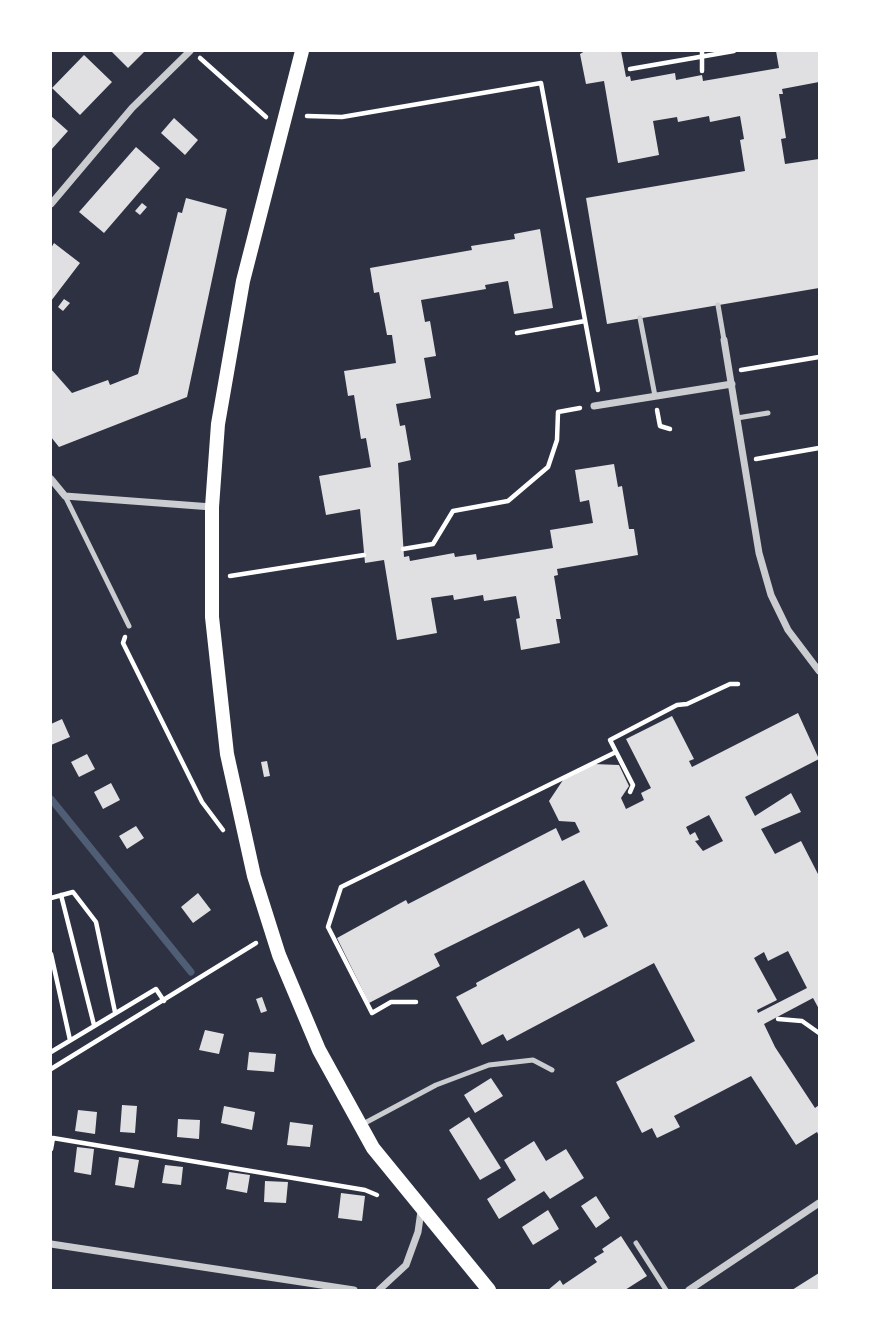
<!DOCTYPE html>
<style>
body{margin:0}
#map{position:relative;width:870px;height:1341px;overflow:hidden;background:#2d3142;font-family:"Noto Serif",serif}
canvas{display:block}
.frame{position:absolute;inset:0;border:52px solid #fff;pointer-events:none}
</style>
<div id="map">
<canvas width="870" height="1341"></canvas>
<div class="frame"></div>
</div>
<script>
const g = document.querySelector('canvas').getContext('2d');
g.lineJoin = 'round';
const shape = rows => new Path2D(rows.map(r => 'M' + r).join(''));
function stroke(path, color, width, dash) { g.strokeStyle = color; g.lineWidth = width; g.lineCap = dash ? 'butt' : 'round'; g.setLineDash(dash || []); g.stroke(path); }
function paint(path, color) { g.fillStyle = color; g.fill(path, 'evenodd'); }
const stream = shape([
 [51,799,191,972]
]);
const building = shape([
 [111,51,145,51,128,68],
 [585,51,621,51,626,77,630,76,631,81,675,73,676,80,702,75,703,81,779,68,776,51,819,51,819,82,782,89,783,94,779,94,786,138,781,139,785,164,819,159,819,288,607,324,586,198,745,171,740,140,744,139,740,116,710,122,709,116,678,122,677,117,653,121,659,155,618,163,604,81,586,84,580,54],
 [84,55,112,82,80,115,52,88],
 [51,116,68,131,51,150],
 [174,118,198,140,185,155,161,133],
 [136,147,160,168,104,233,79,212],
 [186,198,227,209,187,397,59,447,51,437,51,369,72,393,108,380,110,385,138,374,178,212,182,213],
 [142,203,147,207,140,215,135,211],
 [540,229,553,308,514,314,508,281,485,285,486,289,421,300,425,322,430,321,436,356,424,358,431,398,396,404,400,426,405,425,411,460,398,463,404,557,409,556,410,561,454,553,455,557,476,554,477,560,553,548,550,530,593,523,589,500,580,502,575,470,614,464,618,487,622,486,629,529,634,529,638,555,557,569,558,575,554,576,561,619,556,619,560,643,521,650,516,619,520,618,516,596,484,601,483,595,454,600,453,595,431,598,437,633,397,640,384,560,365,563,360,509,326,515,319,476,371,467,366,438,361,439,354,395,348,396,344,371,396,363,392,335,387,335,379,292,374,293,370,268,472,250,471,246,515,239,514,234],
 [54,243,80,263,51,301,51,248],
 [64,299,70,303,63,311,58,307],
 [798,713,819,759,745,797,755,816,791,793,801,812,761,829,775,854,801,841,819,876,819,1009,813,998,764,1024,775,1047,815,1108,819,1105,819,1136,817,1132,796,1145,751,1076,674,1116,680,1127,657,1138,652,1128,642,1133,616,1082,695,1041,654,963,507,1041,503,1034,482,1045,456,997,477,986,476,983,579,928,584,938,608,926,584,880,434,954,440,966,369,1003,337,938,406,900,408,904,412,902,556,828,562,841,580,832,575,822,559,821,549,801,563,780,577,769,593,764,619,765,629,786,621,798,626,809,644,800,641,793,651,788,626,739,672,716,694,759,689,761,692,767],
 [709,815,723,841,703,851,695,841,699,840,695,832,690,835,686,827],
 [788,951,807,988,758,1013,757,1010,777,1000,754,958,764,952,768,961],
 [62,719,70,737,51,745,51,724],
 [87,754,95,769,79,777,71,762],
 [267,761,270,776,264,777,261,762],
 [111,783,120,800,103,809,94,792],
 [136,826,144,838,127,849,119,836],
 [198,893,211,910,193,923,181,907],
 [262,997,267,1011,261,1013,256,999],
 [205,1030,224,1034,219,1054,199,1050],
 [249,1052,276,1054,274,1072,247,1070],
 [491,1078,503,1096,475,1113,464,1095],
 [122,1105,137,1106,135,1133,120,1132],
 [224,1106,255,1112,252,1130,221,1123],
 [78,1110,97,1112,95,1134,75,1131],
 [469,1117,501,1168,480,1180,449,1130],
 [178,1119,200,1120,199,1139,177,1137],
 [290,1122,313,1125,310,1147,287,1145],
 [534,1141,546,1161,566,1149,584,1178,550,1199,544,1191,499,1219,487,1199,516,1180,504,1160],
 [77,1147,94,1149,91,1175,74,1172],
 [119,1157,139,1160,134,1188,115,1185],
 [165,1165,183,1167,181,1185,162,1183],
 [229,1172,250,1175,247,1193,226,1189],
 [265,1181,288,1182,286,1203,264,1202],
 [341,1193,365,1196,362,1221,338,1218],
 [596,1196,610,1218,596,1228,581,1206],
 [548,1210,559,1229,533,1245,522,1227],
 [621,1236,647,1276,625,1290,548,1290,560,1280,563,1285,597,1262,594,1258,604,1252,602,1249],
 [819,1273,819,1290,792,1290,803,1283]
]);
const path = shape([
 [200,58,266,117],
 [630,69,734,51],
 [702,71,702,51],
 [307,116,342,117,541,83,598,390],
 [517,333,585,321],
 [741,370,819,357],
 [657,410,660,426,670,429],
 [756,459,819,448],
 [403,549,433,544,453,511,508,501,548,467,557,440,558,412,580,408],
 [230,576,364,555],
 [125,637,123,643,202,802,223,830],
 [630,792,633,785,610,740,677,705,687,704,730,684,738,684],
 [61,895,94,1025],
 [51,898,73,892,96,922,115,1012],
 [51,954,70,1040],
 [416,1002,391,1002,372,1013,328,927,341,887,616,752],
 [778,1019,802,1021,819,1033],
 [51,1052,156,989,164,1001],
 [51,1069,256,943],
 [51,1149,53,1138,365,1190,377,1195]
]);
const service = shape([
 [718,305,724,340],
 [640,318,655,396],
 [737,418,768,413],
 [65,496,129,626],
 [363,1124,436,1085,489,1065,533,1060,552,1070],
 [636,1243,666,1290]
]);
const minor = shape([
 [51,204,132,108,190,51],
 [724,340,759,553,771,595,788,630,819,671],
 [594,406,732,384],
 [51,479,65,496,212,507],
 [51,1244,354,1290],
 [379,1290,406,1265,418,1232,421,1211],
 [689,1290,819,1203]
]);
const secondary = shape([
 [302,51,243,281,218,424,212,507,212,617,227,754,254,876,279,955,319,1050,373,1148,489,1290]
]);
stroke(stream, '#4f5d75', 7);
paint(building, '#e0e0e3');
stroke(path, '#fff', 4.5);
stroke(service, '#caccd0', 5);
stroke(minor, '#caccd0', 7);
stroke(secondary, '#fff', 14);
</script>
